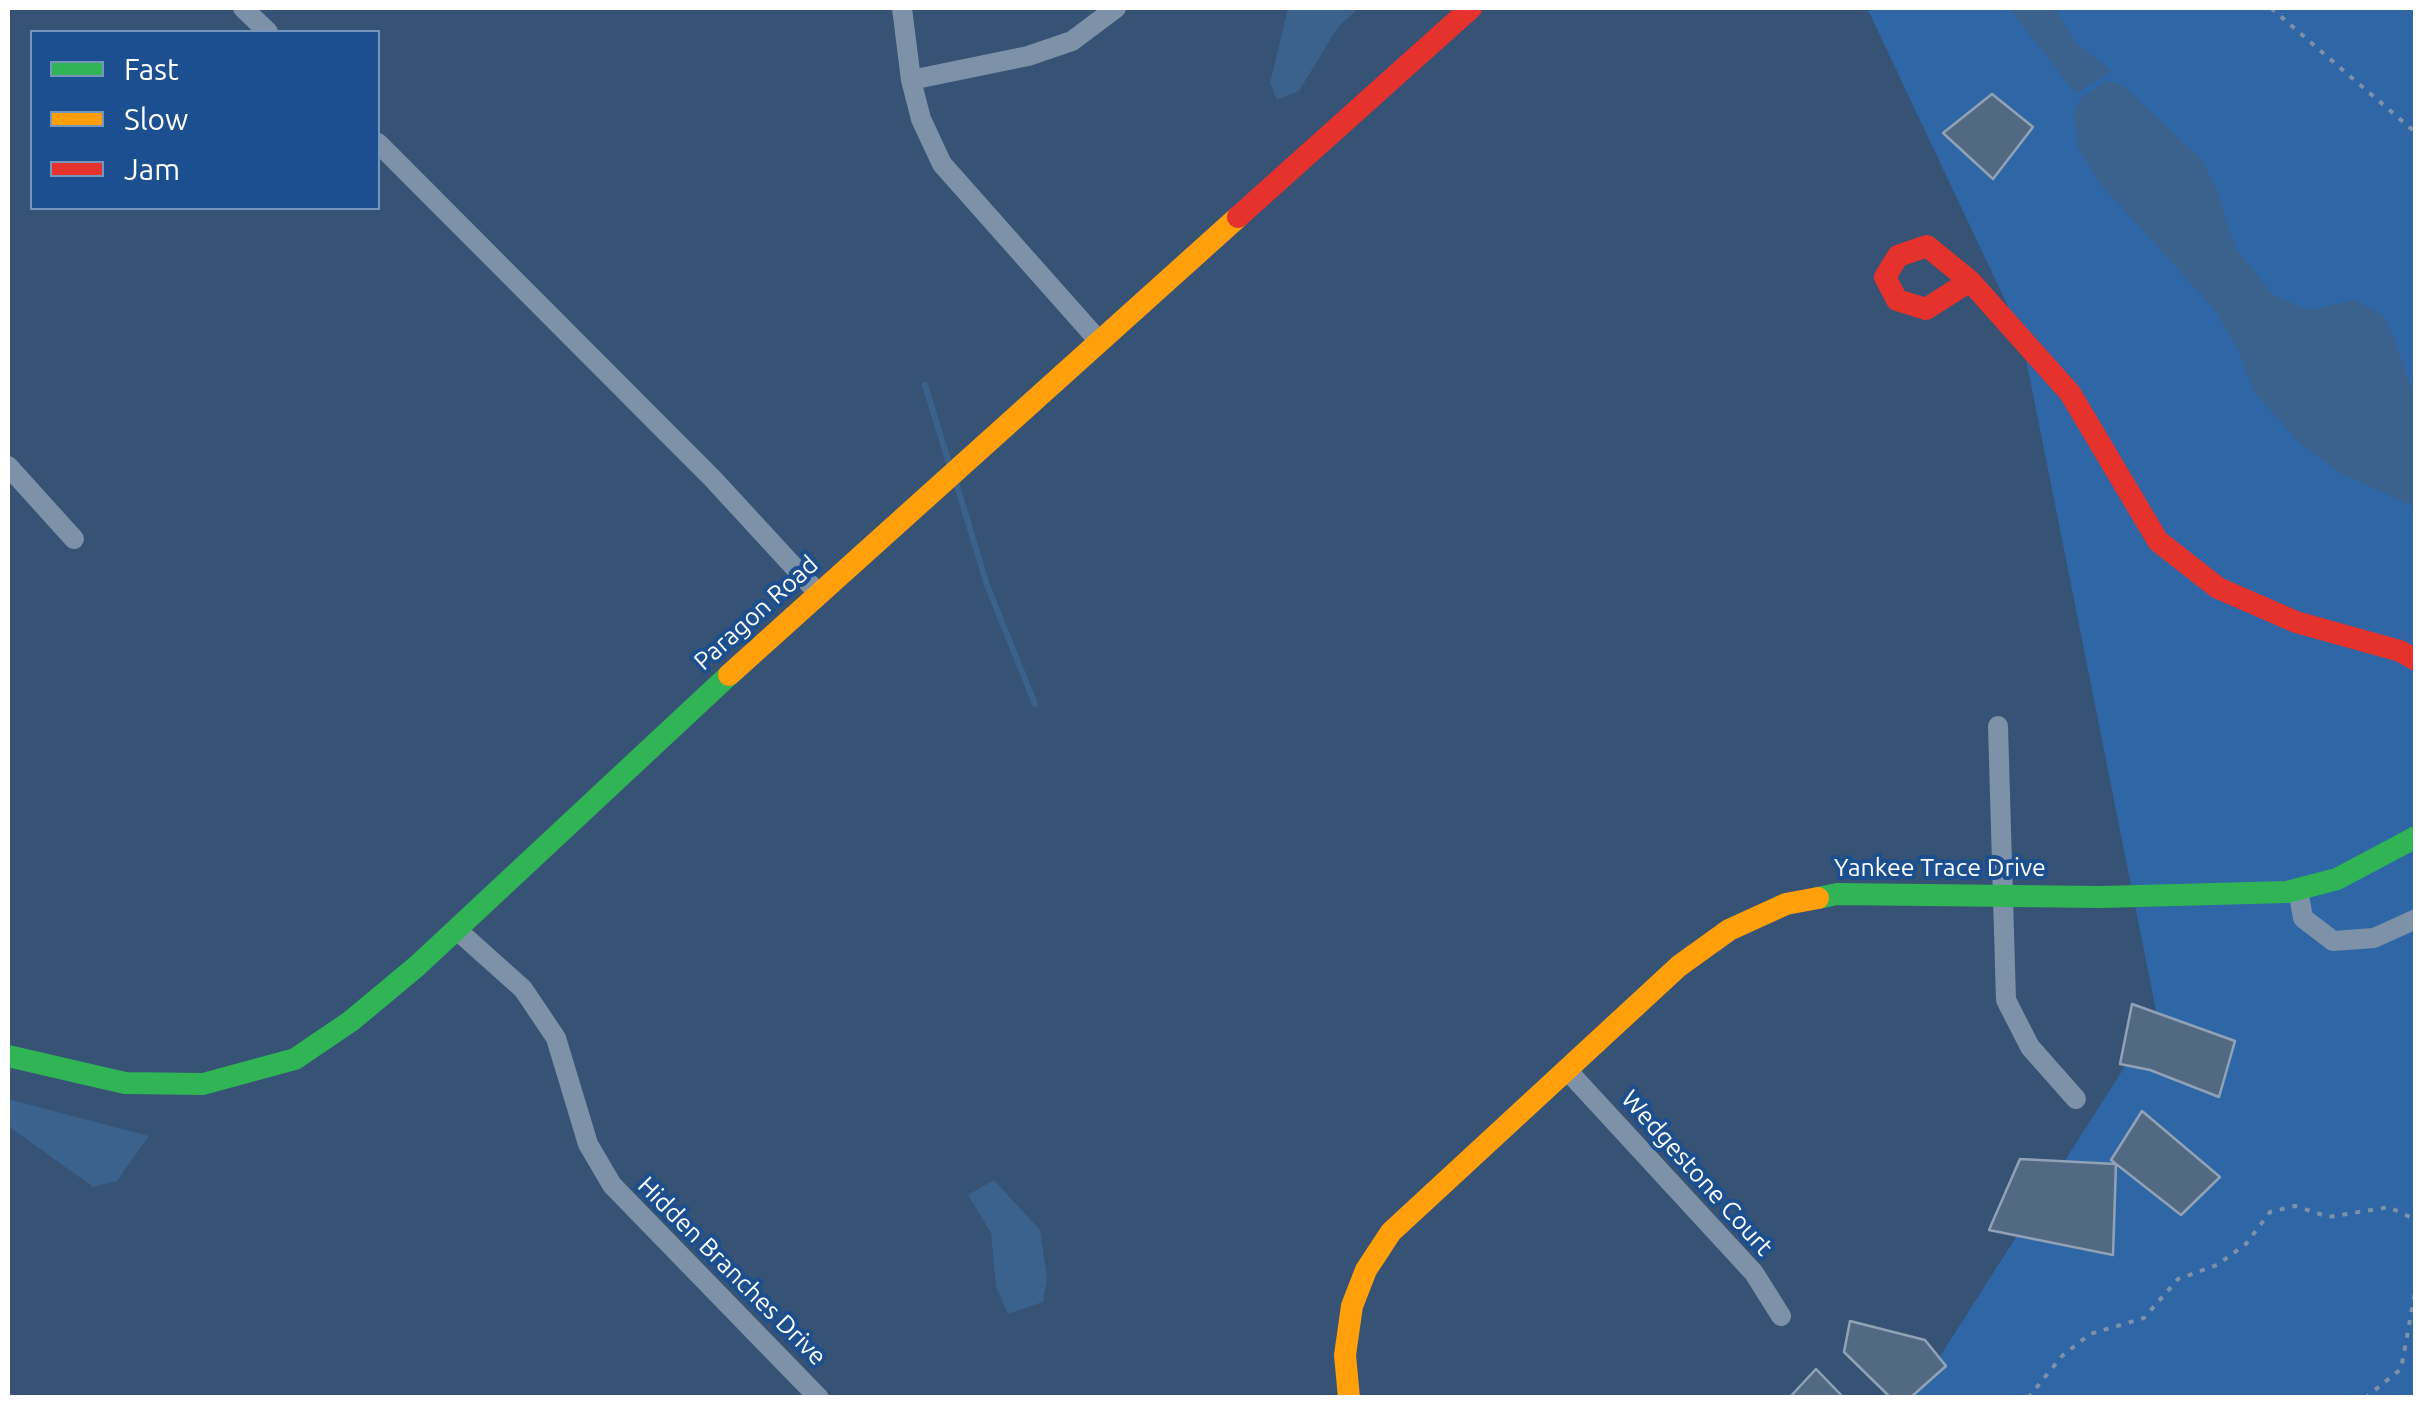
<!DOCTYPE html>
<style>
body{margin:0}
#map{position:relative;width:2423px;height:1405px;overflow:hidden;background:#365274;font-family:Ubuntu,sans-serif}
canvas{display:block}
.frame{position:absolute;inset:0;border:10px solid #fff;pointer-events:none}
.legend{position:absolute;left:30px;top:30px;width:350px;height:180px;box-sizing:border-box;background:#1b4f8f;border:2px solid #7695bc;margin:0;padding:12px 18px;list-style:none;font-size:30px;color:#fff}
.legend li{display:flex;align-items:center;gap:20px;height:50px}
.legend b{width:50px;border:2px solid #7695bc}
</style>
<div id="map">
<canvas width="2423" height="1405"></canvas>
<div class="frame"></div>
<ul class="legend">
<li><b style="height:12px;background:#30b455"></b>Fast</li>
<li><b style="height:12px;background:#ff9f0a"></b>Slow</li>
<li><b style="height:12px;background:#e5322d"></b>Jam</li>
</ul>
</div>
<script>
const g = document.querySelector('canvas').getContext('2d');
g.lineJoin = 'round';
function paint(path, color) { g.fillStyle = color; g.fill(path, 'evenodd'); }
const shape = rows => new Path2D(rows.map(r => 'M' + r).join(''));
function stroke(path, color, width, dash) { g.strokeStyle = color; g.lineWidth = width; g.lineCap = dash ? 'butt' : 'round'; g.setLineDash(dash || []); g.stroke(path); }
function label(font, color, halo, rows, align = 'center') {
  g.font = font + ' Ubuntu,sans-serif'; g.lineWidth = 8; g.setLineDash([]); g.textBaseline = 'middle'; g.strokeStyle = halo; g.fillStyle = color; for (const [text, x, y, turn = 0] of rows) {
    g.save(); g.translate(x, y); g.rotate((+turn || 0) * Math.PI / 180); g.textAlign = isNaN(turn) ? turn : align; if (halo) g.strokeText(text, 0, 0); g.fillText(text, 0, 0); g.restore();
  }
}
const green = shape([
 [1867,8,2415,8,2415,1397,1914,1397,2157,1016,2021,334]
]);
const water = shape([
 [1288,8,1359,8,1338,27,1299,91,1277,100,1270,83],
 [2009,8,2055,8,2075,42,2111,71,2076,94],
 [2106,81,2121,84,2202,160,2218,192,2234,246,2273,295,2308,310,2356,300,2386,318,2415,397,2415,507,2340,473,2300,443,2254,392,2238,349,2215,310,2098,181,2078,147,2073,113,2080,99],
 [8,1099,149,1136,117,1181,93,1187,8,1126],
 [994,1180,1040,1230,1047,1277,1043,1302,1008,1314,996,1287,991,1233,968,1195]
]);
const stream = shape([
 [925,385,949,463],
 [955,479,987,585,1035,704]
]);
const building = shape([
 [1992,94,2033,127,1993,179,1943,133,1992,94],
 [2132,1004,2235,1041,2219,1097,2150,1070,2120,1064,2132,1004],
 [2142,1111,2220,1177,2181,1215,2111,1160,2142,1111],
 [2020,1159,2116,1164,2113,1255,1989,1230,2020,1159],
 [1850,1321,1925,1340,1946,1366,1910,1398,1891,1398,1844,1352,1850,1321],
 [1816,1369,1844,1398,1789,1398,1816,1369]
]);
const path = shape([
 [2271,8,2416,133],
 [2028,1398,2062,1356,2090,1334,2144,1318,2178,1279,2217,1265,2246,1244,2270,1212,2295,1206,2329,1217,2389,1207,2416,1220],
 [2365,1398,2401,1369,2416,1287]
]);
const street = shape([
 [243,8,268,32],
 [902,8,911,80,921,119,942,164,1099,341],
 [911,80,1028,56,1072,41,1116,8],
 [378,143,713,479,818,593],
 [8,466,74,539],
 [1998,726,2006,1000,2030,1047,2076,1099],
 [2298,890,2303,918,2333,941,2374,938,2416,919],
 [456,929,523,989,556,1038,588,1144,612,1185,819,1398],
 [1567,1070,1754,1273,1781,1316]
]);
const fast = shape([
 [1818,898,1837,894,2102,897,2287,892,2337,879,2416,837],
 [8,1056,125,1083,203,1084,295,1059,351,1021,417,966,729,675]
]);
const slow = shape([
 [729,675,1238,217],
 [1349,1398,1345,1355,1352,1306,1366,1270,1391,1232,1679,966,1729,930,1786,904,1818,898]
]);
const jam = shape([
 [1238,217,1471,8],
 [1970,281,1926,309,1897,300,1885,277,1898,256,1927,246,1970,281,2070,393,2158,541,2218,588,2296,622,2400,651,2416,660]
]);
const streetNames = [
 ["Paragon Road",756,613,-42],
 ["Yankee Trace Drive",1940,868],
 ["Wedgestone Court",1697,1173,48],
 ["Hidden Branches Drive",732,1271,45]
];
paint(green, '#2f66a5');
paint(water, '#3b618d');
stroke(stream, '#3b618d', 6);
paint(building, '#526984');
stroke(building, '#92a2b6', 2.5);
stroke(path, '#7d92a8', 4, [5, 8]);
stroke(street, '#7d92a8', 20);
stroke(fast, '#30b455', 22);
stroke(slow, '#ff9f0a', 22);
stroke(jam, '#e5322d', 22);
label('25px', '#fff', '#1b4f8f', streetNames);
</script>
